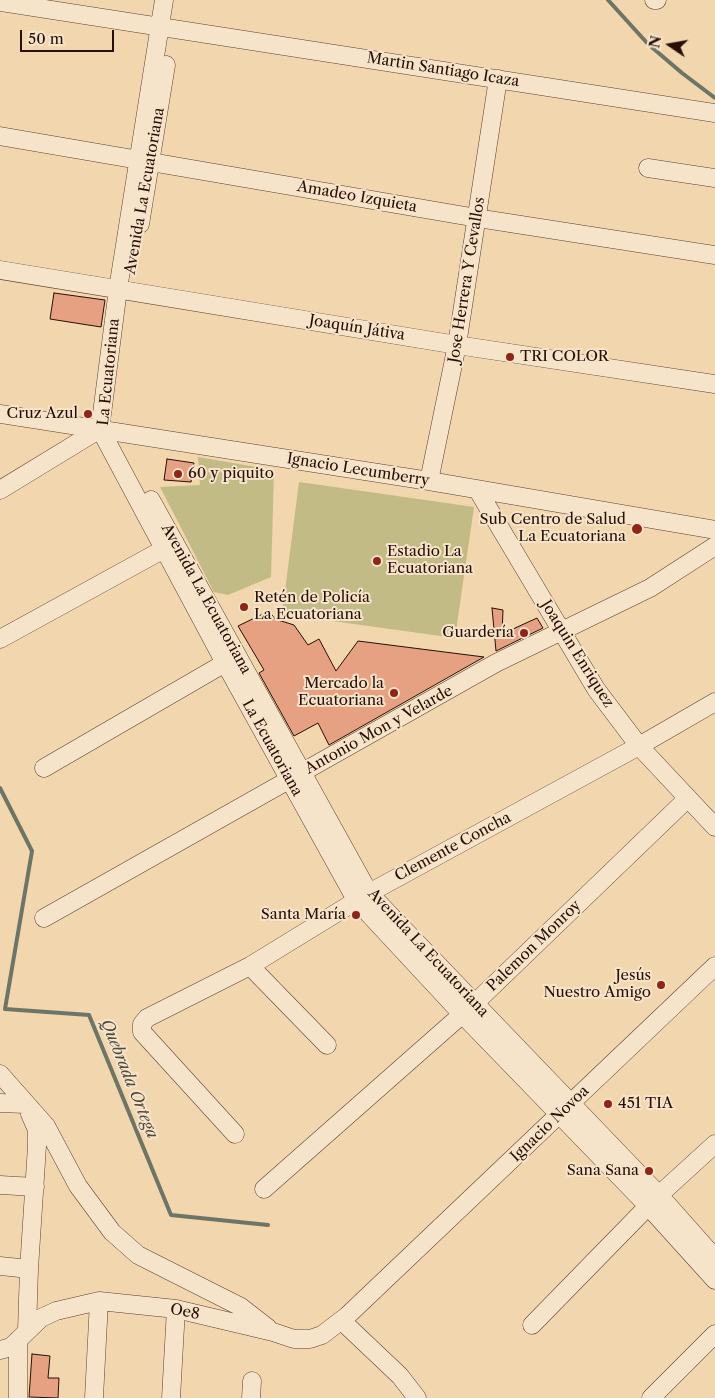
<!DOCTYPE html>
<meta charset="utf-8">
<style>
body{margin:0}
#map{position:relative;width:715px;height:1398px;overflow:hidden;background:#f1d6ae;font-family:"Libre Caslon Text",serif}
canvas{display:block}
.north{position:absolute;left:645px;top:20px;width:50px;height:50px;-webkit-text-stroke:4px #f6e4ca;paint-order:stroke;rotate:282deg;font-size:14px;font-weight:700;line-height:20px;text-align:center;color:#280f06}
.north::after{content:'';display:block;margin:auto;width:18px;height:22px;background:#280f06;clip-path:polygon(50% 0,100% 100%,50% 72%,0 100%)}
.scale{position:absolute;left:20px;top:30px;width:94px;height:22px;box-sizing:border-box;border:2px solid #280f06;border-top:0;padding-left:6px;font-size:15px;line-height:18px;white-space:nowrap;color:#280f06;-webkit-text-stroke:4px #f6e4ca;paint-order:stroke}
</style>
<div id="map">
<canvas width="715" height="1398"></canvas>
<div class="north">N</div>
<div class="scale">50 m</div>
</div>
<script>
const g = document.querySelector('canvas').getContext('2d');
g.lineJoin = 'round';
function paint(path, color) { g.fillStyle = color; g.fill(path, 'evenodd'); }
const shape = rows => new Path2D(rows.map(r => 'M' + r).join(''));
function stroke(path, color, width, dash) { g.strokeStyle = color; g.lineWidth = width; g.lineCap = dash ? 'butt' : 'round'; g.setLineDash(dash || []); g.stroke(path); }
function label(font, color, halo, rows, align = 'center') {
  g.font = font + ' "Libre Caslon Text",serif'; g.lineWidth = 4; g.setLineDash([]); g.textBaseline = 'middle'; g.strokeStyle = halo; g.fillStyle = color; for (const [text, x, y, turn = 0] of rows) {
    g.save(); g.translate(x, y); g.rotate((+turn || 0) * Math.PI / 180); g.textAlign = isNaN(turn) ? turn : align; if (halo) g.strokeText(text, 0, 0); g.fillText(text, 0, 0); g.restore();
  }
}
const green = shape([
 [198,457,274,470,271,577,228,595,214,592,160,487,200,485],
 [299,482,474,507,455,638,282,614]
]);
const stream = shape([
 [608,0,648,44,682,73,715,98],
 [0,788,32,851,5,1009,89,1015,171,1215,268,1225]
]);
const building = shape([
 [54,293,105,300,101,327,50,319,54,293],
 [167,459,194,463,191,482,164,480,167,459],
 [492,608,503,610,502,634,537,618,543,628,496,651,492,608],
 [269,611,275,619,294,625,308,645,319,639,336,671,358,641,484,657,329,745,318,723,294,736,259,673,264,670,238,626,269,611],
 [32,1354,50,1356,48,1378,59,1378,58,1398,29,1397,32,1354]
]);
const minor = shape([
 [164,0,118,289,100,429,225,663,356,900,462,1014,648,1206,715,1280],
 [654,0,657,0],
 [0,2,715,113],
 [0,136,477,218,715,255],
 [648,168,715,178],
 [140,224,166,65],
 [0,270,457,345,715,384],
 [0,414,429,481,715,530],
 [429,481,457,345,498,79],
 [477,489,596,689,639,746,715,827],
 [0,490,100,429],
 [151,500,369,893,659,1195,715,1258],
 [0,639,175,543],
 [44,768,225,663],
 [44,918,496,663,650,588,715,546],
 [250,966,327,1045],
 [0,1074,46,1126,78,1186,112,1232,138,1255,241,1307,268,1328],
 [0,1103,25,1104],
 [235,1134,142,1032,142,1024,147,1018,250,966,369,893,639,746,715,702],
 [0,1185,35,1187],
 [264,1189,475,1003,688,798],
 [0,1266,29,1269],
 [342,1321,400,1376,417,1398],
 [532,1325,659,1195,715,1144],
 [27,1330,29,1269,37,1146,37,1130,30,1114],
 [0,1350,11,1347,41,1318,56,1311,99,1301,176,1309,273,1332,294,1339,310,1339,322,1335,347,1316,715,966],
 [18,1398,18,1340],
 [94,1398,99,1301],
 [171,1398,176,1309],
 [251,1398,252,1381],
 [651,1398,715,1334]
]);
const markers = [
 [510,357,5,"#8f2418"],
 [88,414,5,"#8f2418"],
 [178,474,5,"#8f2418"],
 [637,529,6,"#8f2418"],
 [377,561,5,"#8f2418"],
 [244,607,5,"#8f2418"],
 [524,633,5,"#8f2418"],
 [394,693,5,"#8f2418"],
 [356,915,5,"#8f2418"],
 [661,985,5,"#8f2418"],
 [608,1104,5,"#8f2418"],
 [649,1171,5,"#8f2418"]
];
const streetNames = [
 ["Martin Santiago Icaza",443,70,9],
 ["Avenida La Ecuatoriana",145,191,-80],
 ["Amadeo Izquieta",357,197,10],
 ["Jose Herrera Y Cevallos",467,280,-81],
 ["Joaquín Játiva",357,328,9],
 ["La Ecuatoriana",109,372,-84],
 ["Ignacio Lecumberry",358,470,9],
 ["Avenida La Ecuatoriana",206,599,61],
 ["Joaquin Enriquez",577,654,58],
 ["Antonio Mon y Velarde",379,730,-29],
 ["La Ecuatoriana",272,748,61],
 ["Clemente Concha",453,847,-28],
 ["Palemon Monroy",534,946,-44],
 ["Avenida La Ecuatoriana",428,953,47],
 ["Ignacio Novoa",550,1124,-44],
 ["Oe8",185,1312,11]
];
const poiNames = [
 ["TRI COLOR",520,357,"left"],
 ["Cruz Azul",78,414],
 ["60 y piquito",188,474,"left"],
 ["Sub Centro de Salud",626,520],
 ["La Ecuatoriana",626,537],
 ["Estadio La",387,552,"left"],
 ["Ecuatoriana",387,569,"left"],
 ["Retén de Policía",254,598,"left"],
 ["La Ecuatoriana",254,615,"left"],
 ["Guardería",514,633],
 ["Mercado la",384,684],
 ["Ecuatoriana",384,701],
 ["Santa María",346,915],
 ["Jesús",651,976],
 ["Nuestro Amigo",651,993],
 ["451 TIA",618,1104,"left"],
 ["Sana Sana",639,1171]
];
const waterNames = [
 ["Quebrada Ortega",129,1079,68]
];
paint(green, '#c2bb85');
stroke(stream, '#6d7567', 4);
paint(building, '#e5a182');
stroke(building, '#280f06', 1);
stroke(minor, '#5a4130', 19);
stroke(minor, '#f6e4ca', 18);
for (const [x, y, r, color] of markers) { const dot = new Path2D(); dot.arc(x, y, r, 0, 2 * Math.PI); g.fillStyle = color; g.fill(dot); stroke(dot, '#f6e4ca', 2); }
label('15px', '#280f06', '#f6e4ca', streetNames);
label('15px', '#280f06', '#f6e4ca', poiNames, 'right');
label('italic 16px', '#504a3f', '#f6e4ca', waterNames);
</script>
